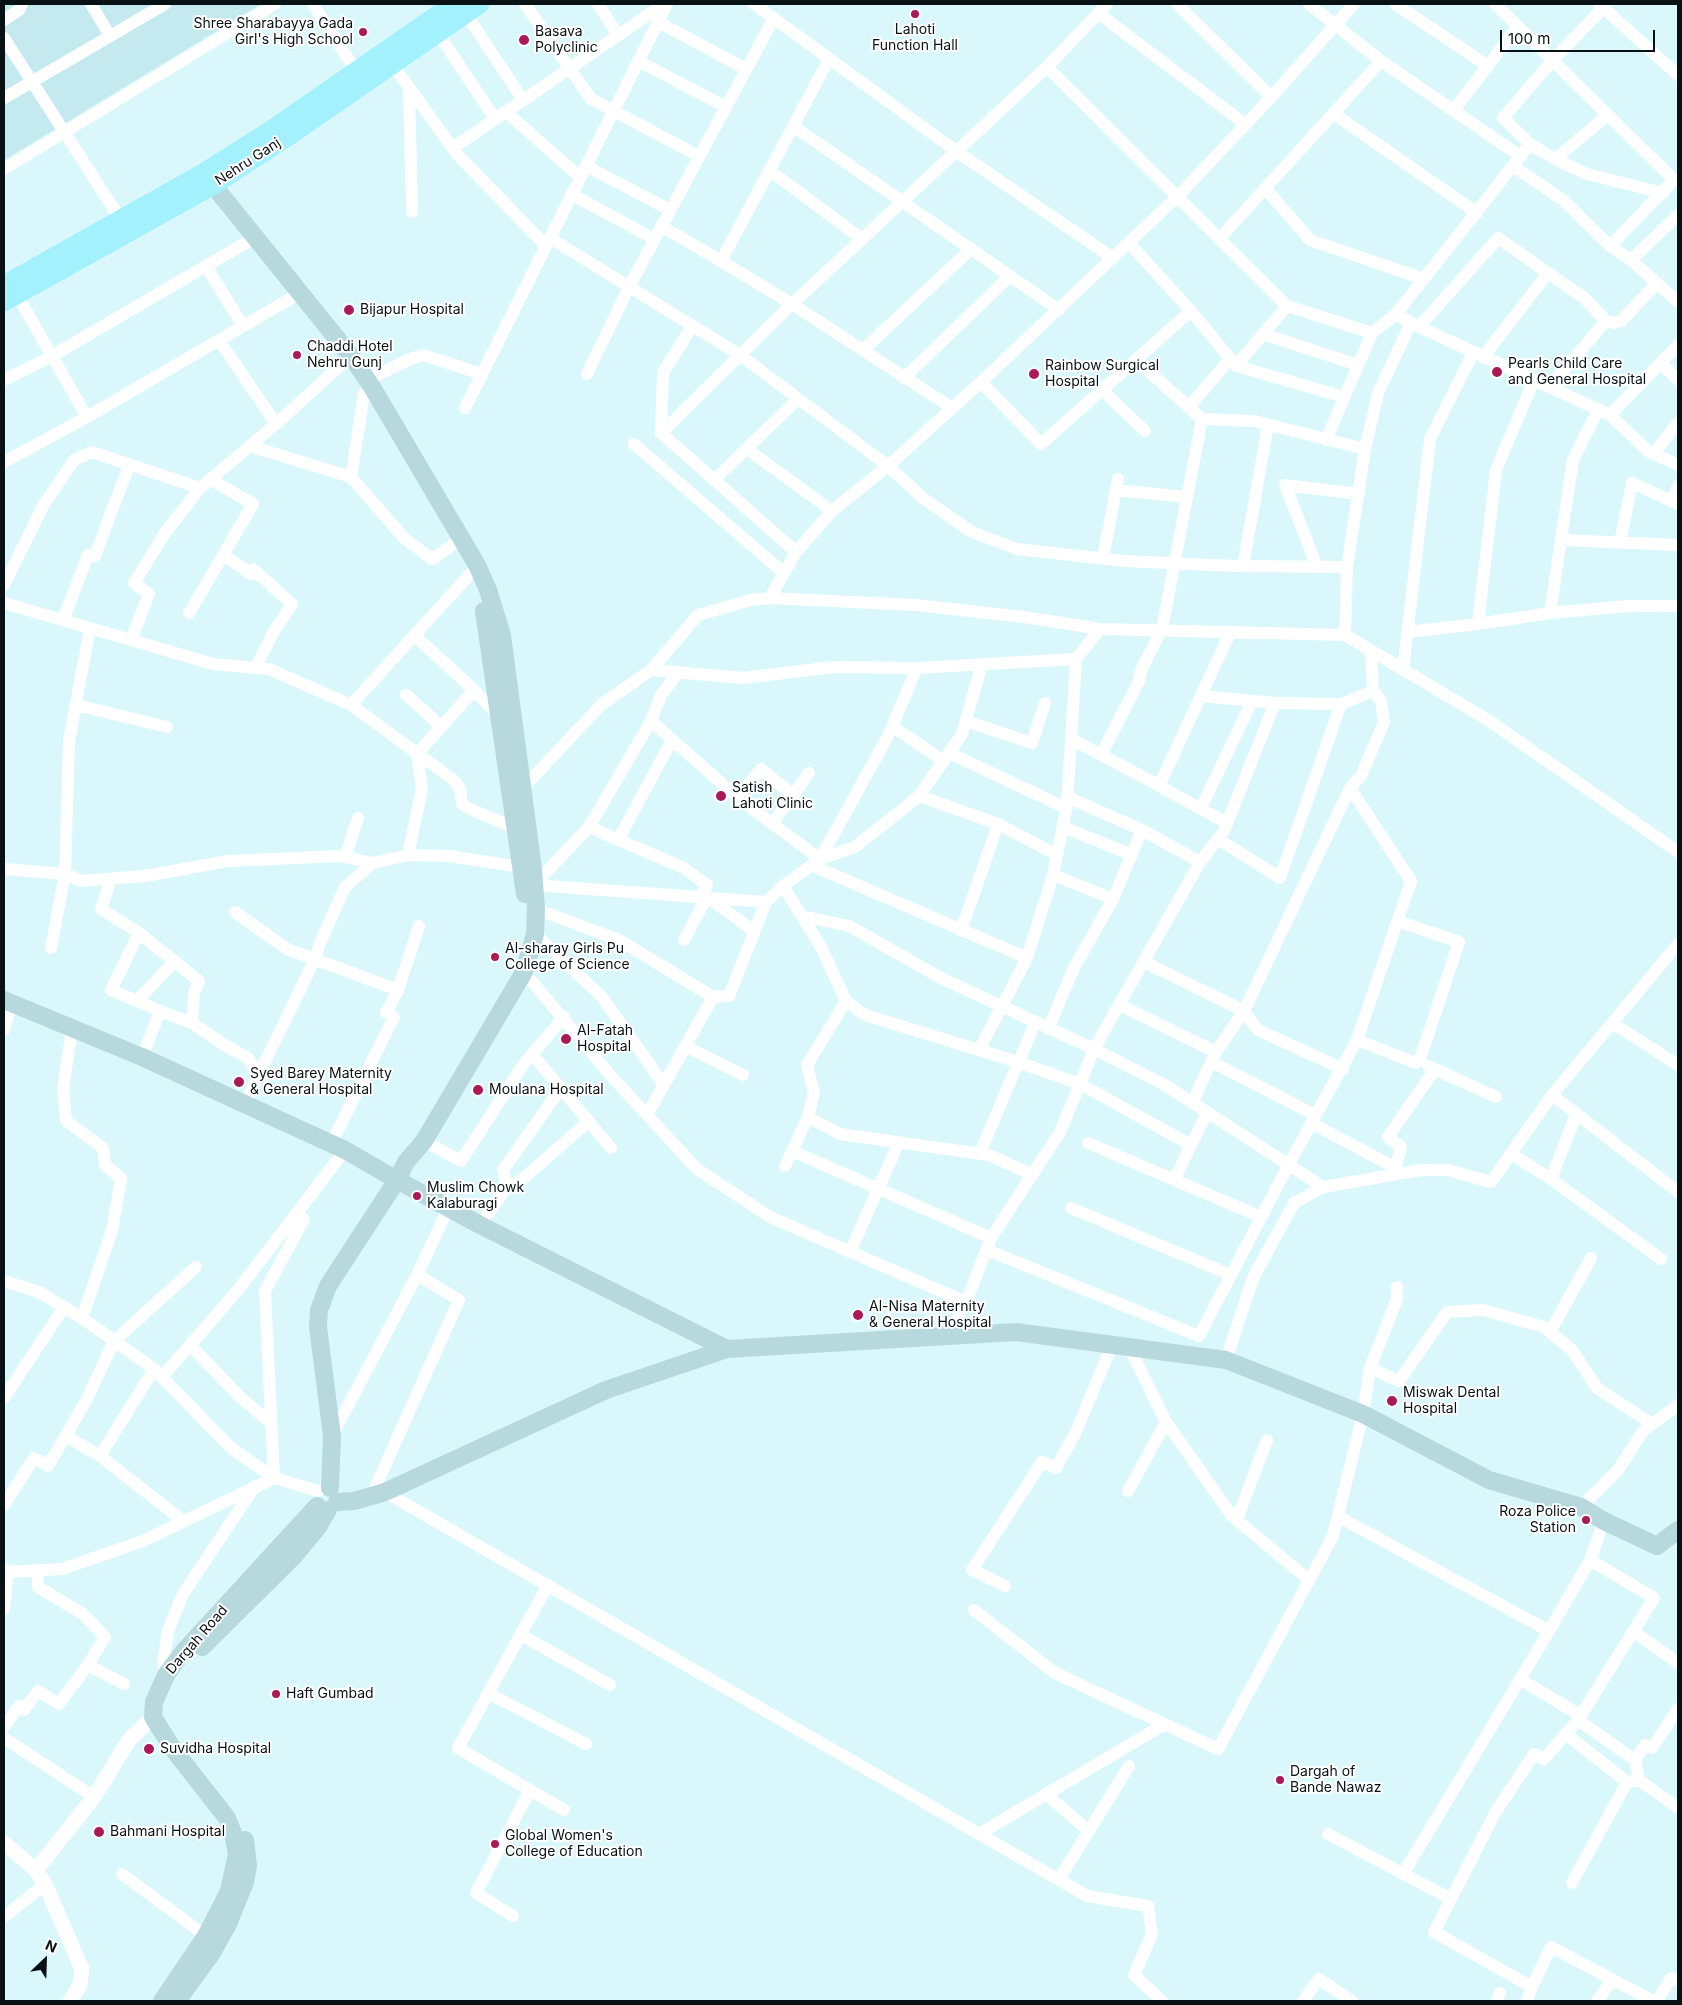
<!DOCTYPE html>
<style>
body{margin:0}
#map{position:relative;width:1682px;height:2005px;overflow:hidden;background:#daf7fc;font-family:Inter,sans-serif}
canvas{display:block}
.frame{position:absolute;inset:0;border:5px solid #081113;pointer-events:none}
.north{position:absolute;left:20px;top:1935px;width:50px;height:50px;-webkit-text-stroke:4px #fff;paint-order:stroke;rotate:24deg;font-size:14px;font-weight:700;line-height:20px;text-align:center;color:#081113}
.north::after{content:'';display:block;margin:auto;width:18px;height:22px;background:#081113;clip-path:polygon(50% 0,100% 100%,50% 72%,0 100%)}
.scale{position:absolute;left:1500px;top:30px;width:155px;height:22px;box-sizing:border-box;border:2px solid #081113;border-top:0;padding-left:6px;font-size:15px;line-height:18px;white-space:nowrap;color:#081113;-webkit-text-stroke:4px #fff;paint-order:stroke}
</style>
<div id="map">
<canvas width="1682" height="2005"></canvas>
<div class="frame"></div>
<div class="north">N</div>
<div class="scale">100 m</div>
</div>
<script>
const g = document.querySelector('canvas').getContext('2d');
g.lineJoin = 'round';
function paint(path, color) { g.fillStyle = color; g.fill(path, 'evenodd'); }
const shape = rows => new Path2D(rows.map(r => 'M' + r).join(''));
function stroke(path, color, width, dash) { g.strokeStyle = color; g.lineWidth = width; g.lineCap = dash ? 'butt' : 'round'; g.setLineDash(dash || []); g.stroke(path); }
function label(font, color, halo, rows, align = 'center') {
  g.font = font + ' Inter,sans-serif'; g.lineWidth = 4; g.setLineDash([]); g.textBaseline = 'middle'; g.strokeStyle = halo; g.fillStyle = color; for (const [text, x, y, turn = 0] of rows) {
    g.save(); g.translate(x, y); g.rotate((+turn || 0) * Math.PI / 180); g.textAlign = isNaN(turn) ? turn : align; if (halo) g.strokeText(text, 0, 0); g.fillText(text, 0, 0); g.restore();
  }
}
const built = shape([
 [4,4,261,4,4,160]
]);
const minor = shape([
 [91,4,110,36],
 [313,4,356,71],
 [525,4,591,99,699,156],
 [598,4,618,35],
 [754,4,956,151,1113,258],
 [1177,4,1271,97],
 [1309,4,1381,61,1520,156],
 [1395,4,1488,66],
 [1495,4,1674,180,1610,246,1563,200,1513,166],
 [1599,4,1678,75],
 [1098,13,1245,124],
 [466,14,523,100],
 [4,20,19,10,22,4],
 [658,22,746,69],
 [438,33,495,119],
 [4,38,124,225],
 [829,59,721,261,792,304,952,408],
 [638,61,726,107],
 [392,64,457,154,546,246],
 [1047,67,1287,306,1372,333],
 [409,88,412,212],
 [4,98,165,4],
 [1454,110,1518,26],
 [506,112,580,177],
 [1334,114,1477,213],
 [793,126,1059,310],
 [1530,144,1555,159,1587,174,1663,193],
 [453,148,664,4],
 [1555,159,1608,115],
 [586,166,670,210],
 [4,169,275,4],
 [769,170,862,239],
 [1265,188,1310,240,1424,279],
 [571,194,654,239],
 [661,226,721,261],
 [550,238,740,355,888,466,924,499,972,532,1017,549,1124,561,1235,566,1347,567],
 [1220,238,1381,61],
 [1610,246,1631,260,1678,302],
 [1631,260,1678,215],
 [206,266,243,326],
 [17,295,87,417],
 [1191,311,1236,366,1287,306],
 [1606,321,1614,323,1621,321,1657,283],
 [1413,324,1610,415,1648,451,1678,465],
 [1419,327,1498,238,1584,298,1606,321,1549,387],
 [1263,334,1358,365],
 [219,340,276,424],
 [863,350,971,249],
 [1483,357,1548,273],
 [1136,360,1202,419,1254,421,1365,449],
 [1661,363,1678,380],
 [1236,366,1344,397],
 [587,374,629,287,774,18],
 [904,378,1010,276],
 [4,380,52,356,254,238],
 [367,380,410,359,423,355,482,374],
 [981,382,1041,444,1191,311,1129,243],
 [1102,390,1145,431],
 [1189,407,1230,359],
 [465,408,667,4],
 [1610,415,1678,345],
 [661,433,663,373,692,326],
 [1326,440,1372,333,1396,314,1530,144,1503,118,1553,60,1607,4],
 [634,444,784,573],
 [250,446,351,477,364,394],
 [747,449,832,511],
 [1653,454,1678,423],
 [4,462,87,417,300,293],
 [351,477,405,539,432,559,461,539],
 [714,480,798,399],
 [1116,490,1186,497],
 [1672,501,1678,486],
 [1561,540,1678,545],
 [1620,542,1632,483,1678,504],
 [796,552,661,433,792,304,1047,67,1107,4],
 [224,555,251,574,253,569,292,604,273,633,256,667],
 [1103,558,1118,479],
 [1243,566,1268,425],
 [1317,566,1285,485,1359,494],
 [4,585,43,506,74,460,92,452,200,488,276,424,343,363],
 [770,598,796,552,832,511,888,466,981,382,1178,196,1264,105,1354,4],
 [4,603,213,664,269,669,351,705,455,781,460,789,462,804,468,808,514,828],
 [189,613,253,504,210,479],
 [1550,613,1573,460,1598,410],
 [63,620,88,555,95,556,129,465],
 [1478,624,1550,613,1628,606,1678,606],
 [1408,632,1478,624,1496,470,1534,380],
 [414,635,474,690],
 [1345,635,1347,567,1365,449,1378,393,1411,323,1396,314],
 [131,640,149,594,134,583,165,533,200,488],
 [651,670,698,615,751,600,770,598,916,605,1024,617,1100,629],
 [1403,670,1430,439,1473,353],
 [406,695,441,726],
 [1201,696,1275,703],
 [76,705,167,727],
 [351,705,470,574],
 [651,721,738,798,820,859,855,847,919,796,962,734,982,664],
 [966,721,1032,743,1045,703],
 [892,726,944,761],
 [1071,739,1162,787],
 [949,753,1066,808],
 [1101,755,1139,681,1141,670,1162,629,1202,419],
 [522,789,601,705,651,670,743,678,833,667,917,668,1076,659,1100,629,1345,635,1488,720,1678,852],
 [919,796,998,824],
 [1067,797,1142,830],
 [738,798,761,769,793,795],
 [1201,808,1252,701],
 [1227,823,1159,786,1230,633],
 [772,824,809,773],
 [589,827,651,721,661,695,679,672],
 [1063,827,1130,854],
 [1218,839,1280,878,1341,704],
 [618,840,672,740],
 [408,855,449,856,527,868],
 [345,857,358,818],
 [811,865,1027,958],
 [4,869,65,874,69,741,90,628],
 [1053,875,1113,899,1142,830,1200,862],
 [111,879,101,909,139,933,199,981,194,993,192,1023,160,1011,142,1057],
 [534,885,766,902,729,996,713,997,647,1115],
 [534,885,589,827,684,868,707,885,701,896],
 [783,886,820,859,888,736,917,668],
 [766,902,783,886,821,947,846,1001,865,1015,1018,1062,1080,1084,1060,1132,991,1238,966,1302],
 [536,909,619,940,713,997],
 [235,912,287,949,398,990,419,926],
 [802,916,849,926,941,978,1094,1049,1080,1084,1191,1145],
 [961,931,998,824,1057,855],
 [139,933,111,990,160,1011],
 [535,934,602,997,664,1085],
 [684,940,707,897,754,931],
 [51,948,65,874,81,881,145,876,228,861,340,856,373,863,408,855,422,789,417,754,474,690,499,716],
 [1144,962,1244,1011,1258,1030,1343,1069],
 [524,972,611,1076,697,1169,770,1217,966,1302,949,1336],
 [137,1001,175,961],
 [846,1001,807,1065,814,1093,808,1117,840,1134,989,1155,1033,1175],
 [1120,1005,1216,1052,1192,1103],
 [192,1023,223,1044,248,1058,258,1076],
 [1612,1023,1678,1065],
 [72,1029,63,1089,66,1121,103,1148,105,1165,121,1178,112,1231,82,1318],
 [1048,1029,1074,968,1113,899],
 [4,1030,11,1004],
 [1357,1040,1416,1063,1420,1059,1459,942,1397,921],
 [685,1046,743,1075],
 [979,1050,1027,958,1053,875,1067,805,1076,659],
 [1216,1052,1244,1011,1350,788,1361,776,1384,722,1381,701,1373,691],
 [532,1054,611,1148],
 [1212,1062,1315,1115],
 [1428,1066,1496,1097],
 [1552,1095,1678,1192],
 [244,1105,315,959,320,943,345,887,373,863],
 [1311,1123,1396,1168],
 [424,1141,461,1161,523,1065,564,1017],
 [1088,1143,1261,1217],
 [331,1144,394,1017,386,1013,398,990],
 [792,1151,991,1238],
 [980,1153,1035,1023],
 [1511,1154,1551,1179,1661,1259],
 [785,1166,808,1117],
 [1394,1174,1401,1147,1388,1137,1435,1069],
 [1551,1179,1576,1115],
 [1174,1180,1207,1113],
 [507,1187,503,1170,561,1088],
 [1323,1187,1165,1085,1094,1049,1200,862,1224,831,1275,703,1341,704,1373,691,1371,651],
 [1071,1208,1231,1275],
 [480,1225,507,1187,519,1182,589,1121],
 [987,1250,1199,1336,1288,1166,1357,1040,1411,881,1350,788],
 [850,1252,899,1142],
 [4,1281,39,1292,82,1318,154,1369,230,1447,274,1478],
 [1550,1332,1591,1258],
 [190,1345,241,1398,271,1423],
 [1129,1347,1166,1422,1232,1516,1309,1580],
 [1226,1360,1253,1278,1294,1203,1323,1187,1421,1170,1448,1170,1491,1182,1552,1095,1678,944],
 [1370,1368,1399,1381,1447,1312,1483,1310,1544,1327,1572,1350,1597,1388,1652,1424],
 [163,1376,238,1290,345,1150],
 [4,1398,64,1307],
 [66,1436,100,1456,154,1369],
 [332,1436,417,1275,448,1209],
 [100,1456,183,1521],
 [274,1478,265,1291,304,1219,296,1214],
 [1128,1491,1166,1422],
 [385,1492,1087,1896,1148,1906,1152,1934,1134,1975,1162,2001],
 [371,1497,459,1300,417,1275],
 [4,1505,34,1458,48,1466,86,1401,114,1341,196,1267],
 [1581,1507,1618,1470,1643,1431,1678,1405],
 [1339,1517,1549,1631,1590,1560],
 [1237,1519,1267,1440],
 [4,1568,8,1572,4,1609],
 [38,1572,38,1587,83,1614,105,1637,88,1665,124,1684],
 [4,1574,8,1572,62,1569,143,1541,274,1478,318,1491],
 [548,1585,458,1748,564,1810],
 [1005,1586,972,1570,1042,1462,1056,1468,1076,1432,1112,1345],
 [974,1610,1055,1673,1218,1749,1333,1536,1363,1414,1370,1368,1397,1299,1397,1287],
 [1633,1631,1678,1663],
 [521,1635,610,1685],
 [166,1675,163,1663,168,1631,183,1594,255,1486],
 [1520,1679,1581,1716],
 [488,1693,586,1744],
 [1578,1720,1635,1760,1639,1780,1678,1808],
 [4,1727,19,1706,24,1710,38,1691,59,1704,88,1665],
 [1566,1734,1627,1782],
 [4,1738,94,1797],
 [1635,1760,1645,1745,1652,1748,1678,1709],
 [1046,1794,1089,1831],
 [979,1834,1165,1724],
 [1328,1834,1451,1899],
 [122,1874,206,1936],
 [1403,1874,1549,1631],
 [1059,1879,1129,1766],
 [1572,1883,1627,1782,1639,1780],
 [513,1916,476,1893,530,1790],
 [4,1917,45,1884],
 [1532,1987,1551,1947,1653,2001],
 [1303,2001,1319,1979,1352,2001],
 [1497,2001,1500,1993],
 [1527,2001,1532,1987,1434,1932,1495,1813,1534,1754,1544,1759,1578,1720,1654,1598,1590,1560,1604,1521],
 [1597,2001,1612,1980],
 [1657,2001,1671,1978,1678,1980]
]);
const tertiary = shape([
 [4,1843,36,1870,45,1884,82,1969,80,1985,70,2001],
 [36,1870,94,1797,129,1740,153,1717]
]);
const secondary = shape([
 [205,175,351,356,372,387,477,565,488,590,502,635,533,869,536,909,535,934,524,972,424,1141,406,1162,397,1180,480,1225,727,1349],
 [484,611,525,894],
 [4,1000,142,1057,345,1150,397,1180,328,1286,319,1310,318,1327,332,1436,330,1488],
 [337,1502,354,1501,385,1492,606,1390,727,1349,1016,1332,1226,1360,1363,1414,1489,1480,1581,1507,1604,1521,1657,1546,1678,1530],
 [202,1647,294,1556,318,1527,328,1510],
 [162,2001,206,1936,229,1891,237,1854,233,1833,227,1818,173,1749,153,1717,154,1702,166,1675,183,1652,317,1506],
 [177,2001,212,1953,228,1924,245,1882,248,1866,245,1840]
]);
const primary = shape([
 [4,285,203,173,268,132,453,4],
 [4,302,212,186,295,132,480,4]
]);
const markers = [
 [915,14,5,"#a91a57"],
 [363,32,5,"#a91a57"],
 [524,40,6,"#a91a57"],
 [349,310,6,"#a91a57"],
 [297,355,5,"#a91a57"],
 [1497,372,6,"#a91a57"],
 [1034,374,6,"#a91a57"],
 [721,796,6,"#a91a57"],
 [495,957,5,"#a91a57"],
 [566,1039,6,"#a91a57"],
 [239,1082,6,"#a91a57"],
 [478,1090,6,"#a91a57"],
 [417,1196,5,"#a91a57"],
 [858,1315,6,"#a91a57"],
 [1392,1401,6,"#a91a57"],
 [1586,1520,5,"#a91a57"],
 [276,1694,5,"#a91a57"],
 [149,1749,6,"#a91a57"],
 [1280,1780,5,"#a91a57"],
 [99,1832,6,"#a91a57"],
 [495,1844,5,"#a91a57"]
];
const poiNames = [
 ["Shree Sharabayya Gada",353,24,"right"],
 ["Girl's High School",353,40,"right"],
 ["Lahoti",915,30,"center"],
 ["Function Hall",915,46,"center"],
 ["Basava",535,32],
 ["Polyclinic",535,48],
 ["Bijapur Hospital",360,310],
 ["Chaddi Hotel",307,347],
 ["Nehru Gunj",307,363],
 ["Pearls Child Care",1508,364],
 ["and General Hospital",1508,380],
 ["Rainbow Surgical",1045,366],
 ["Hospital",1045,382],
 ["Satish",732,788],
 ["Lahoti Clinic",732,804],
 ["Al-sharay Girls Pu",505,949],
 ["College of Science",505,965],
 ["Al-Fatah",577,1031],
 ["Hospital",577,1047],
 ["Syed Barey Maternity",250,1074],
 ["& General Hospital",250,1090],
 ["Moulana Hospital",489,1090],
 ["Muslim Chowk",427,1188],
 ["Kalaburagi",427,1204],
 ["Al-Nisa Maternity",869,1307],
 ["& General Hospital",869,1323],
 ["Miswak Dental",1403,1393],
 ["Hospital",1403,1409],
 ["Roza Police",1576,1512,"right"],
 ["Station",1576,1528,"right"],
 ["Haft Gumbad",286,1694],
 ["Suvidha Hospital",160,1749],
 ["Dargah of",1290,1772],
 ["Bande Nawaz",1290,1788],
 ["Bahmani Hospital",110,1832],
 ["Global Women's",505,1836],
 ["College of Education",505,1852]
];
const streetNames = [
 ["Nehru Ganj",248,162,-33],
 ["Dargah Road",197,1640,-49]
];
paint(built, '#c4eaf0');
stroke(minor, '#fff', 12);
stroke(tertiary, '#fff', 15);
stroke(secondary, '#b7d9de', 18);
stroke(primary, '#a4f1fe', 19);
for (const [x, y, r, color] of markers) { const dot = new Path2D(); dot.arc(x, y, r, 0, 2 * Math.PI); g.fillStyle = color; g.fill(dot); stroke(dot, '#fff', 2); }
label('14px', '#081113', '#fff', poiNames, 'left');
label('14px', '#081113', '#fff', streetNames);
</script>
